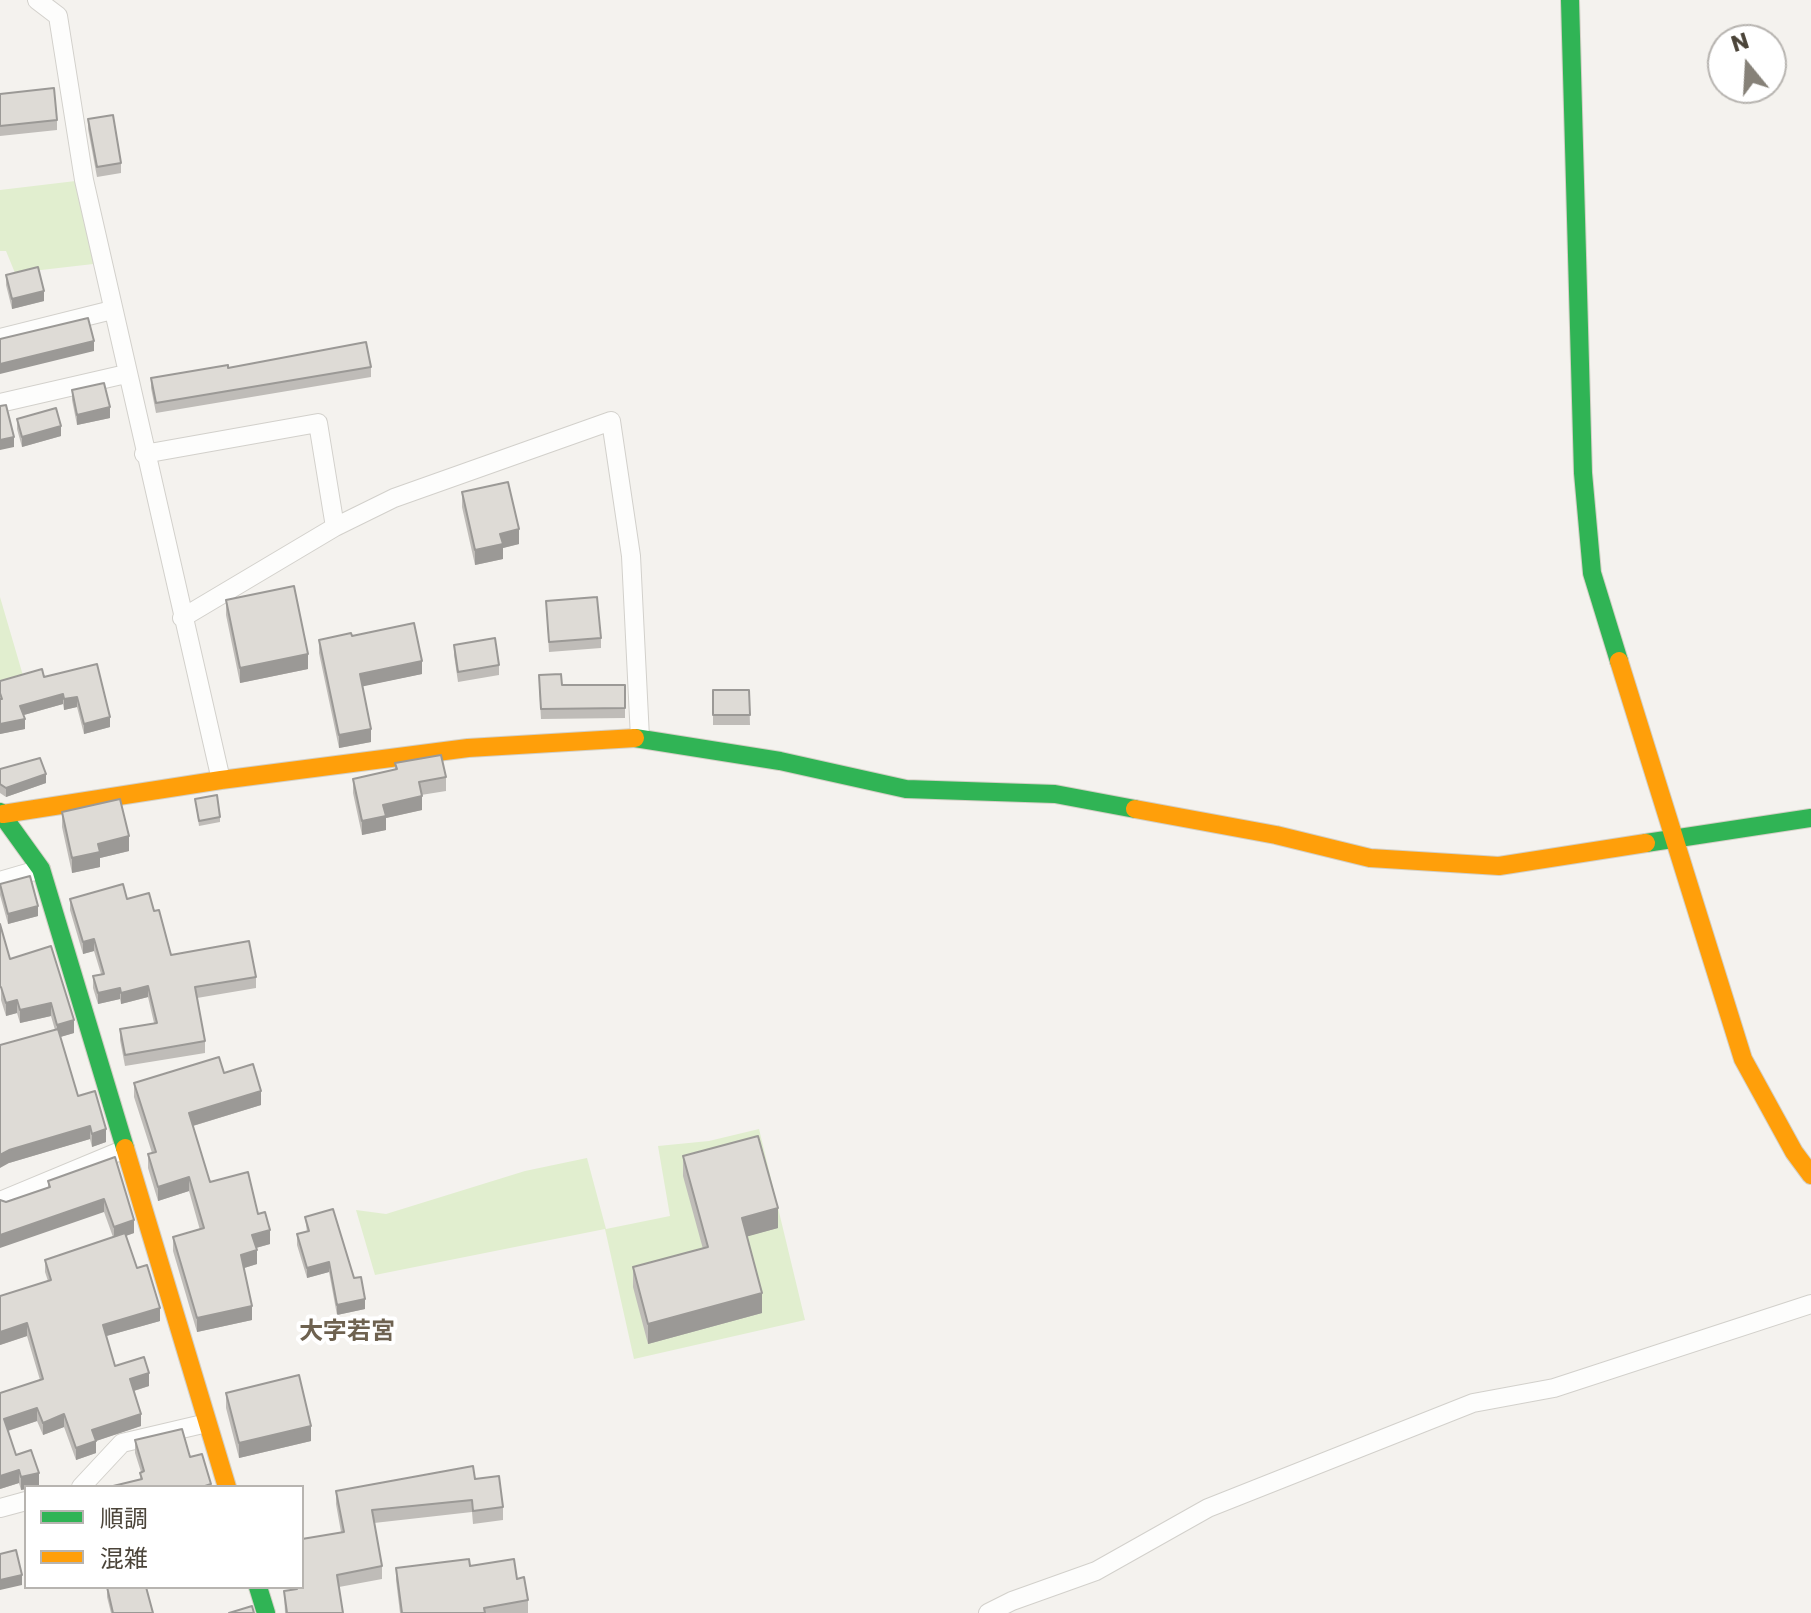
<!DOCTYPE html>
<meta charset="utf-8">
<style>
body{margin:0}
#map{position:relative;width:1811px;height:1613px;overflow:hidden;background:#f4f2ee;font-family:Poppins,"Noto Sans JP",sans-serif}
canvas{display:block}
.legend{position:absolute;left:24px;top:1485px;width:280px;height:104px;box-sizing:border-box;background:#fff;border:2px solid #b7b4b0;margin:0;padding:10px 14px;list-style:none;font-size:24px;color:#4b4439}
.legend li{display:flex;align-items:center;gap:16px;height:40px}
.legend b{width:40px;border:2px solid #b7b4b0}
.north{position:absolute;left:1707px;top:24px;width:80px;height:80px;box-sizing:border-box;background:#fff;border:2px solid #b7b4b0;border-radius:50%;rotate:342deg;font-size:22px;font-weight:700;line-height:32px;text-align:center;color:#4b4439}
.north::after{content:'';display:block;margin:auto;width:28px;height:36px;background:#868178;clip-path:polygon(50% 0,100% 100%,50% 72%,0 100%)}
</style>
<div id="map">
<canvas width="1811" height="1613"></canvas>
<ul class="legend">
<li><b style="height:10px;background:#30b455"></b>順調</li>
<li><b style="height:10px;background:#ff9f0a"></b>混雑</li>
</ul>
<div class="north">N</div>
</div>
<script>
const g = document.querySelector('canvas').getContext('2d');
g.lineJoin = 'round';
function paint(path, color) { g.fillStyle = color; g.fill(path, 'evenodd'); }
const shape = rows => new Path2D(rows.map(r => 'M' + r).join(''));
function stroke(path, color, width, dash) { g.strokeStyle = color; g.lineWidth = width; g.lineCap = dash ? 'butt' : 'round'; g.setLineDash(dash || []); g.stroke(path); }
function label(font, color, halo, rows, align = 'center') {
  g.font = font + ' Poppins,"Noto Sans JP",sans-serif'; g.lineWidth = 8; g.setLineDash([]); g.textBaseline = 'middle'; g.strokeStyle = halo; g.fillStyle = color; for (const [text, x, y, turn = 0] of rows) {
    g.save(); g.translate(x, y); g.rotate((+turn || 0) * Math.PI / 180); g.textAlign = isNaN(turn) ? turn : align; if (halo) g.strokeText(text, 0, 0); g.fillText(text, 0, 0); g.restore();
  }
}
const green = shape([
 [84,180,102,263,15,273,6,251,0,251,0,190],
 [0,597,24,679,0,685],
 [759,1129,805,1320,634,1359,605,1229,375,1275,356,1210,386,1214,525,1171,587,1158,606,1229,670,1216,658,1146,709,1141]
]);
const street = shape([
 [37,0,58,16,84,180,221,780],
 [0,338,112,310],
 [0,403,126,374],
 [144,454,318,423,335,527],
 [182,618,335,527,394,498,611,421,631,556,640,738],
 [0,881,41,869],
 [0,1201,125,1149],
 [81,1487,122,1443,207,1423],
 [0,1508,26,1501],
 [988,1613,1012,1601,1096,1571,1208,1508,1473,1403,1554,1388,1811,1304]
]);
const fast = shape([
 [1570,0,1583,473,1592,573,1619,661],
 [635,738,780,761,906,789,1055,794,1135,809],
 [0,812,41,869,125,1148],
 [1646,843,1811,818],
 [258,1587,266,1613]
]);
const slow = shape([
 [1619,661,1743,1059,1794,1152,1811,1175],
 [1135,809,1276,835,1370,858,1499,866,1646,843],
 [3,814,221,780,468,748,635,738],
 [125,1148,227,1487]
]);
const wall = shape([
 [0,94,57,120,57,130,0,136],
 [88,119,121,163,121,173,97,177,88,129],
 [6,275,44,301,12,309,6,285],
 [371,367,371,377,156,413,151,388,151,378,228,368],
 [72,390,110,418,77,425,72,400],
 [17,419,61,436,22,447,17,429],
 [462,492,519,544,503,548,503,559,475,565,462,507],
 [226,600,308,669,240,683,226,615],
 [546,601,601,638,601,648,549,652],
 [352,636,422,674,362,686,371,742,339,748,319,653,319,640],
 [454,645,499,665,499,675,458,682,454,655],
 [97,664,110,727,84,734,77,707,64,710,63,704,24,715,25,729,0,734,0,681,44,677],
 [625,685,625,718,541,719,539,686],
 [713,690,749,690,750,725,713,725],
 [395,763,446,777,446,791,421,795,422,810,386,818,386,830,362,835,353,793,353,779,395,770],
 [0,769,46,783,6,797,0,793],
 [195,799,220,817,220,822,199,826],
 [62,812,129,851,100,858,100,867,72,873,62,827],
 [0,884,38,916,8,924,0,895],
 [70,899,127,899,154,911,171,955,256,977,256,988,197,998,205,1041,205,1053,125,1066,120,1040,120,1029,154,1023,148,997,121,1004,120,999,98,1004,93,988,93,976,101,974,94,951,83,954,70,910],
 [0,924,10,959,51,946,74,1033,60,1037,78,1096,106,1142,92,1147,90,1139,9,1163,55,1030,51,1016,20,1023,17,1013,6,1016,1,1000],
 [224,1073,261,1105,193,1126,210,1182,258,1214,270,1244,256,1248,257,1264,244,1268,252,1320,197,1332,173,1251,173,1237,200,1230,189,1191,158,1201,148,1168,148,1154,152,1153,134,1097,134,1083],
 [683,1156,778,1228,747,1236,762,1313,648,1344,633,1287,633,1267,703,1249,683,1176],
 [115,1157,134,1233,126,1236,137,1268,160,1321,106,1336,115,1366,149,1386,134,1391,141,1426,96,1441,96,1453,76,1460,64,1427,43,1435,37,1421,8,1431,16,1455,39,1486,26,1487,26,1489,21,1490,19,1483,0,1489,0,1393,40,1380,27,1336,0,1345,0,1296,48,1281,45,1272,45,1260,113,1237,104,1212,6,1202,48,1188,48,1181],
 [305,1217,354,1278,365,1309,337,1315,329,1272,307,1278,297,1245,297,1234,307,1232],
 [226,1393,311,1441,239,1458,226,1408],
 [135,1440,190,1457,211,1487,140,1479,141,1472,135,1453],
 [475,1479,503,1507,503,1520,473,1524,472,1512,374,1523,382,1566,382,1579,339,1587,343,1613,285,1613,284,1591,295,1589,295,1587,302,1587,341,1532,336,1504,336,1491],
 [470,1566,517,1579,528,1600,528,1613,400,1613,396,1580,396,1568],
 [107,1587,153,1613,111,1613,107,1597]
]);
const shadedWall = shape([
 [44,291,44,301,12,309,12,299],
 [94,341,94,351,0,374,0,364],
 [110,407,110,418,77,425,77,415],
 [61,426,61,436,22,447,22,437],
 [14,437,14,447,0,450,0,440],
 [519,529,519,544,503,548,503,559,475,565,475,550,500,534],
 [308,654,308,669,240,683,240,668],
 [422,661,422,674,360,687,360,674],
 [63,694,63,704,20,716,20,706],
 [77,697,77,707,64,710,64,699],
 [110,717,110,727,84,734,84,724],
 [25,719,25,729,0,734,0,724],
 [371,729,371,742,339,748,339,735],
 [46,774,46,783,6,797,6,788],
 [422,796,422,810,386,818,386,830,362,835,362,821,383,805],
 [129,836,129,851,100,858,100,867,72,873,72,858,98,844],
 [38,906,38,916,8,924,8,914],
 [94,939,94,951,83,954,83,942],
 [148,986,148,997,121,1004,121,993],
 [120,988,120,999,98,1004,98,993],
 [17,1000,17,1013,6,1016,6,1003],
 [51,1003,51,1016,20,1023,20,1010],
 [74,1020,74,1033,57,1038,57,1025],
 [261,1091,261,1105,189,1127,189,1113],
 [90,1126,90,1139,9,1163,0,1168,0,1155,9,1150],
 [106,1129,106,1142,92,1147,92,1134],
 [189,1177,189,1191,158,1201,158,1187],
 [104,1199,104,1212,0,1248,0,1235],
 [778,1208,778,1228,742,1238,742,1218],
 [134,1220,134,1233,114,1240,114,1227],
 [270,1230,270,1244,252,1249,252,1235],
 [257,1250,257,1264,241,1269,241,1255],
 [329,1262,329,1272,307,1278,307,1268],
 [762,1293,762,1313,648,1344,648,1324],
 [365,1299,365,1309,337,1315,337,1305],
 [252,1306,252,1320,197,1332,197,1318],
 [160,1308,160,1321,103,1337,103,1325],
 [27,1323,27,1336,0,1345,0,1332],
 [149,1373,149,1386,130,1392,130,1379],
 [37,1408,37,1421,4,1432,4,1419],
 [64,1414,64,1427,43,1435,43,1423],
 [141,1414,141,1426,96,1441,96,1453,76,1460,76,1448,92,1430],
 [311,1426,311,1441,239,1458,239,1443],
 [19,1470,19,1483,0,1489,0,1476],
 [39,1473,39,1486,26,1487,26,1489,21,1490,21,1477],
 [22,1575,22,1585,0,1590,0,1580]
]);
const building = shape([
 [54,88,57,120,0,126,0,94,54,88],
 [113,115,121,163,97,167,88,119,113,115],
 [38,267,44,291,12,299,6,275,38,267],
 [88,318,94,341,0,364,0,339,88,318],
 [366,342,371,367,156,403,151,378,228,365,228,368,366,342],
 [104,383,110,407,77,415,72,390,104,383],
 [6,405,14,437,0,440,0,406,6,405],
 [56,408,61,426,22,437,17,419,56,408],
 [508,482,519,529,500,534,503,544,475,550,462,492,508,482],
 [294,586,308,654,240,668,226,600,294,586],
 [597,597,601,638,549,642,546,601,597,597],
 [414,623,422,661,360,674,371,729,339,735,319,640,351,633,352,636,414,623],
 [495,638,499,665,458,672,454,645,495,638],
 [97,664,110,717,84,724,77,697,64,699,63,694,20,706,25,719,0,724,0,699,2,699,0,693,0,681,42,669,44,677,97,664],
 [561,674,562,685,625,685,625,708,541,709,539,675,561,674],
 [713,690,749,690,750,715,713,715,713,690],
 [441,755,446,777,419,782,422,796,383,805,386,816,362,821,353,779,397,769,395,763,441,755],
 [40,758,46,774,6,788,0,784,0,769,40,758],
 [217,795,220,817,199,821,195,799,217,795],
 [120,799,129,836,98,844,100,852,72,858,62,812,120,799],
 [30,876,38,906,8,914,0,884,30,876],
 [123,884,127,899,149,893,154,911,159,910,171,955,249,941,256,977,195,987,205,1041,125,1055,120,1029,157,1023,148,986,121,993,120,988,98,993,93,976,104,974,94,939,83,942,70,899,123,884],
 [0,924,10,959,51,946,74,1020,57,1025,51,1003,20,1010,17,1000,6,1003,1,987,0,987,0,924],
 [58,1029,78,1096,95,1091,106,1129,92,1134,90,1126,9,1150,0,1155,0,1045,58,1029],
 [219,1057,224,1073,253,1064,261,1091,189,1113,210,1182,248,1172,258,1214,265,1212,270,1230,252,1235,257,1250,241,1255,252,1306,197,1318,173,1237,204,1228,189,1177,158,1187,148,1154,156,1152,134,1083,219,1057],
 [758,1136,778,1208,742,1218,762,1293,648,1324,633,1267,708,1247,683,1156,758,1136],
 [115,1157,134,1220,114,1227,104,1199,0,1235,0,1200,6,1202,50,1187,48,1181,115,1157],
 [333,1209,354,1278,361,1277,365,1299,337,1305,329,1262,307,1268,297,1234,309,1231,305,1217,333,1209],
 [125,1233,137,1268,147,1265,160,1308,103,1325,115,1366,144,1357,149,1373,130,1379,141,1414,92,1430,96,1441,76,1448,64,1414,43,1423,37,1408,4,1419,16,1455,31,1450,39,1473,21,1477,19,1470,0,1476,0,1393,43,1379,27,1323,0,1332,0,1296,51,1280,45,1260,125,1233],
 [299,1375,311,1426,239,1443,226,1393,299,1375],
 [182,1429,190,1457,202,1454,211,1484,202,1487,109,1487,142,1479,140,1473,144,1471,135,1440,182,1429],
 [473,1466,475,1479,499,1476,503,1507,473,1511,472,1500,372,1510,382,1566,337,1575,343,1613,287,1613,284,1591,297,1589,297,1587,302,1587,302,1539,344,1532,336,1491,473,1466],
 [16,1550,22,1575,0,1580,0,1554,16,1550],
 [469,1559,470,1566,514,1559,517,1579,524,1577,528,1600,484,1608,485,1613,402,1613,396,1568,469,1559],
 [107,1587,146,1587,153,1613,113,1613,107,1587],
 [252,1606,254,1613,229,1613,252,1606]
]);
const quarterNames = [
 ["大字若宮",347,1333]
];
paint(green, '#e1eecf');
stroke(street, '#d2d0cb', 20);
stroke(fast, '#d3cfc5', 20);
stroke(slow, '#d3cfc5', 20);
stroke(street, '#fdfdfc', 18);
stroke(fast, '#30b455', 18);
stroke(slow, '#ff9f0a', 18);
paint(wall, '#bfbcb8');
paint(shadedWall, '#9b9996');
paint(building, '#dedbd6');
stroke(building, '#9b9996', 2);
label('bold 24px', '#6e6250', '#fff', quarterNames);
</script>
